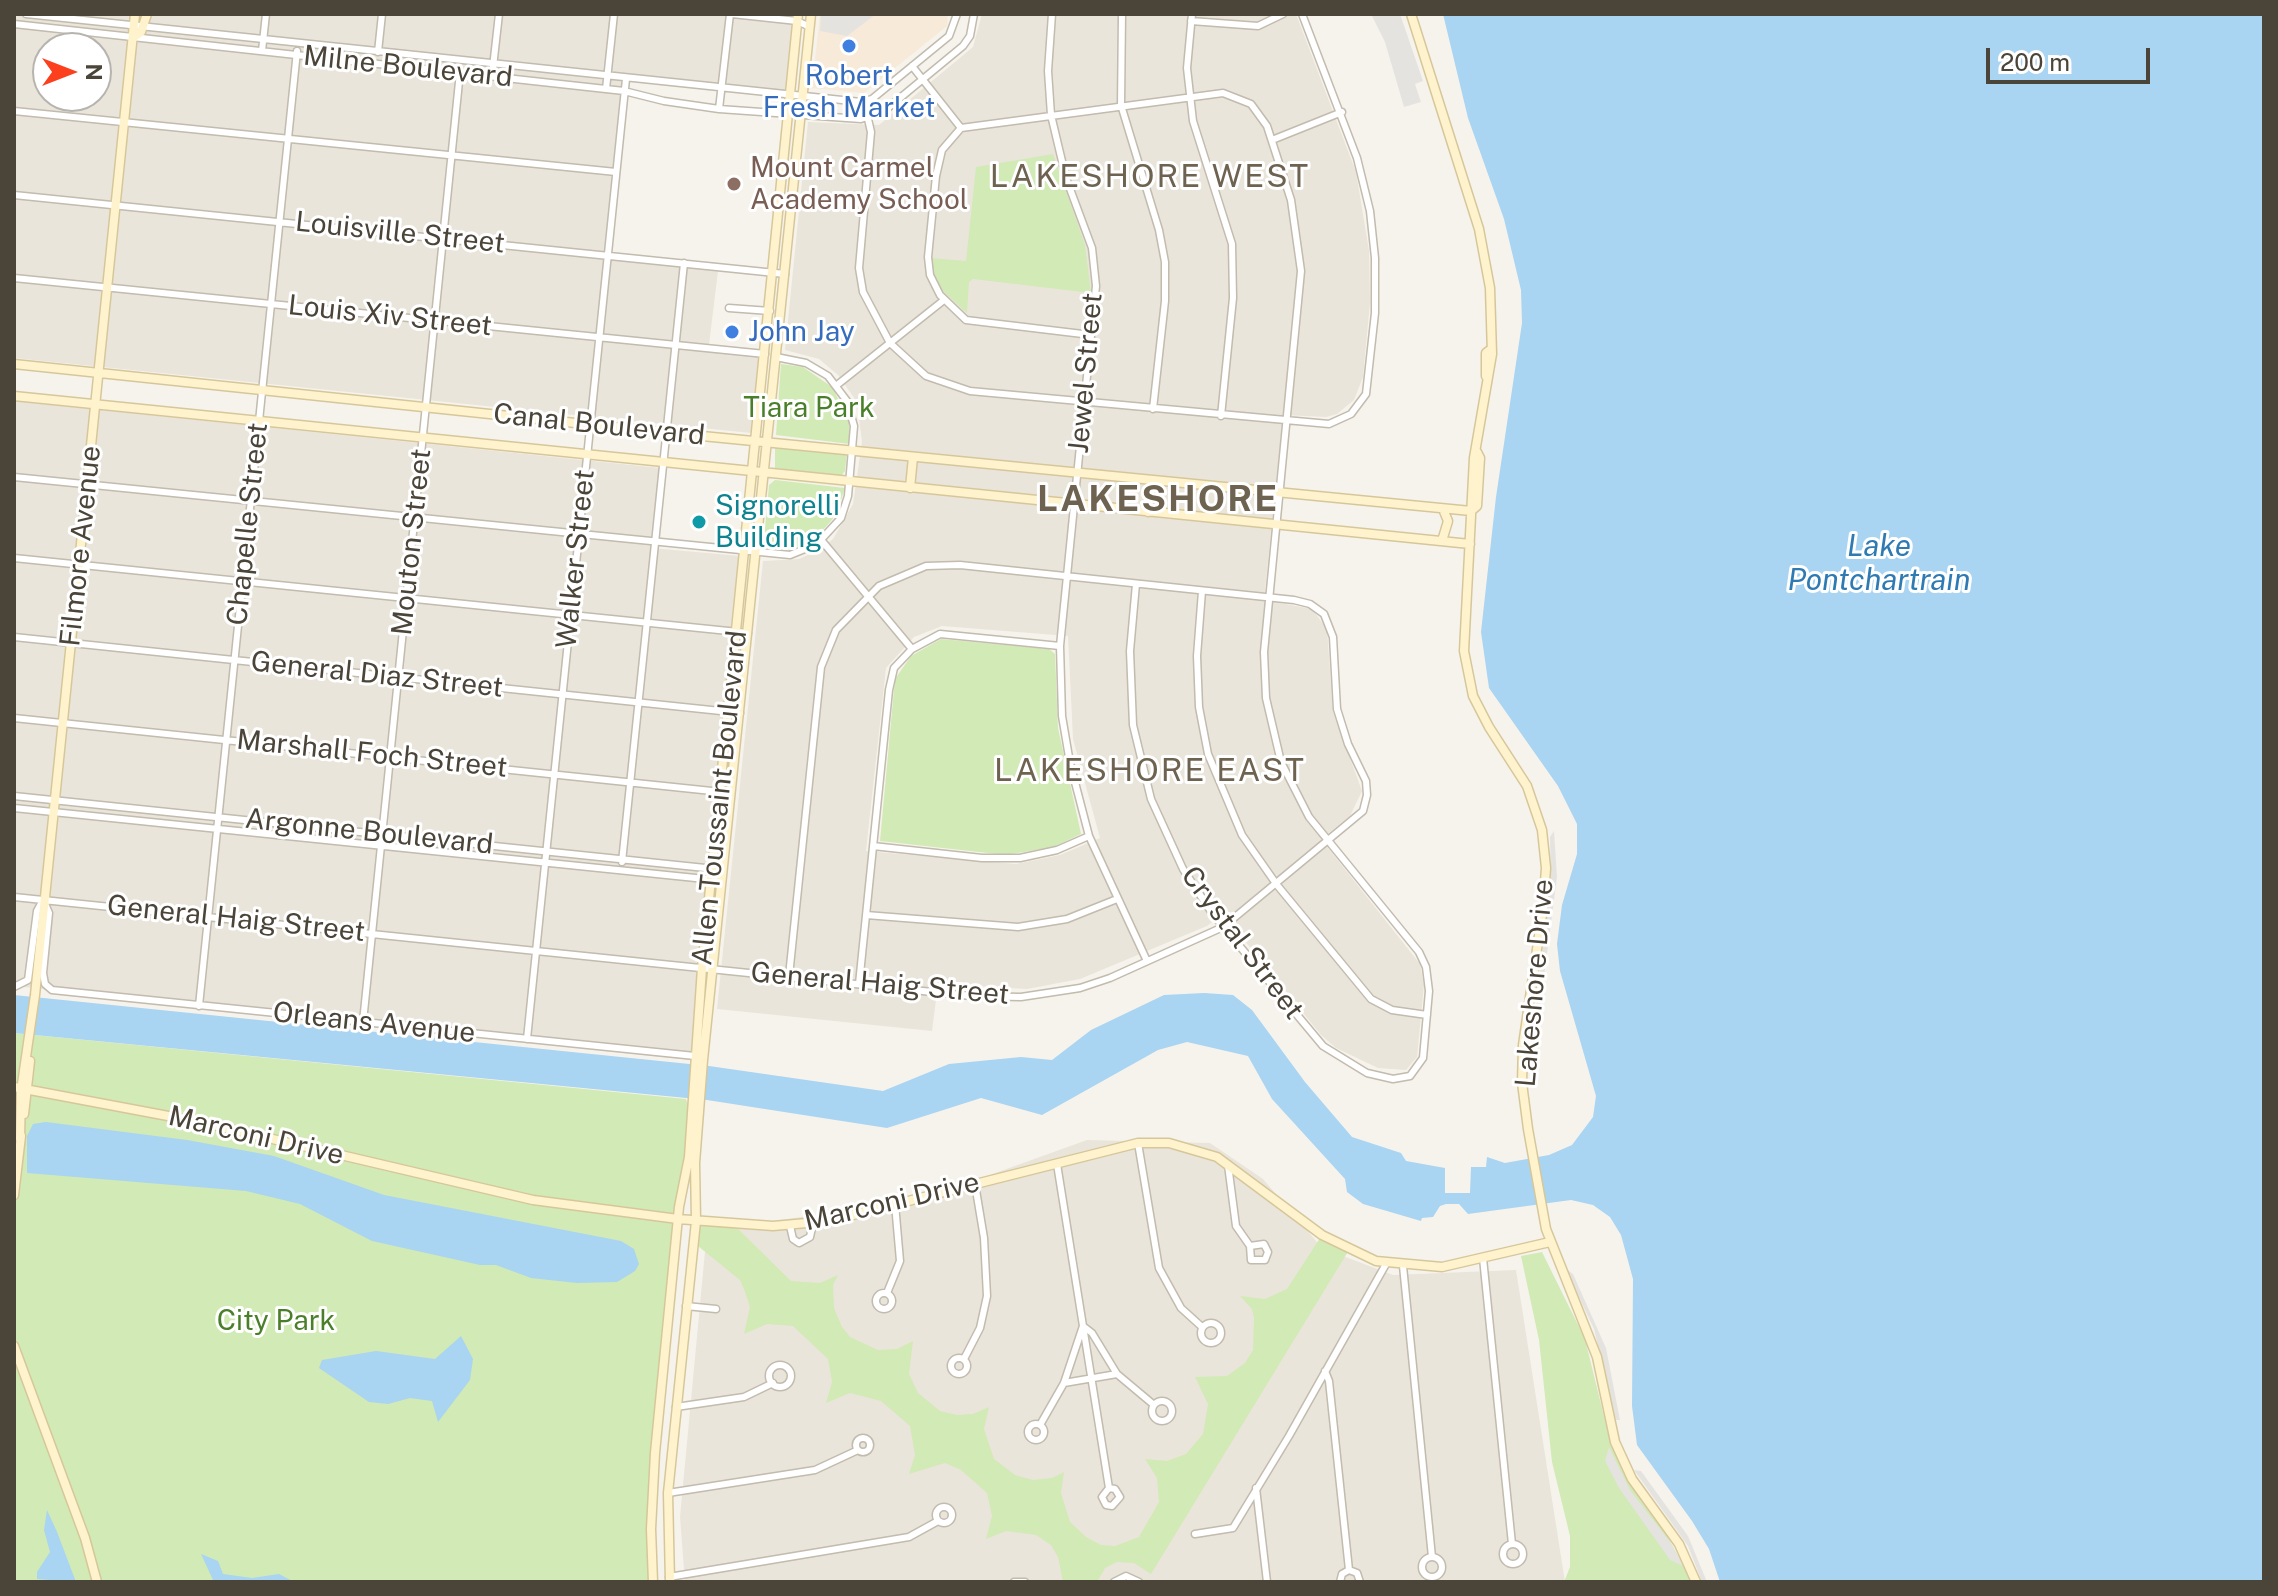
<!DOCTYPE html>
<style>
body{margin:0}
#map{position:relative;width:2278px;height:1596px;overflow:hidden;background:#f6f3ec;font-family:"Public Sans",sans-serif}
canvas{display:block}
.frame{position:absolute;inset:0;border:16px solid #4b4439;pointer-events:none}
.north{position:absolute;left:32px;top:32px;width:80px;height:80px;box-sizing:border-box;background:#fff;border:2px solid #b7b4b0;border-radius:50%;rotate:90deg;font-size:22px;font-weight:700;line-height:32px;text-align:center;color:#4b4439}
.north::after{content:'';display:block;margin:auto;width:28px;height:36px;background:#fc3f1d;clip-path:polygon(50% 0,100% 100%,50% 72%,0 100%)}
.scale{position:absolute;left:1986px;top:48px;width:164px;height:36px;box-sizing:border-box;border:4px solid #4b4439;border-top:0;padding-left:10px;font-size:24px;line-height:28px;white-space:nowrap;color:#4b4439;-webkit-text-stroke:6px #fff;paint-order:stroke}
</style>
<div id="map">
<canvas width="2278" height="1596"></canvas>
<div class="frame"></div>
<div class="north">N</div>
<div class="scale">200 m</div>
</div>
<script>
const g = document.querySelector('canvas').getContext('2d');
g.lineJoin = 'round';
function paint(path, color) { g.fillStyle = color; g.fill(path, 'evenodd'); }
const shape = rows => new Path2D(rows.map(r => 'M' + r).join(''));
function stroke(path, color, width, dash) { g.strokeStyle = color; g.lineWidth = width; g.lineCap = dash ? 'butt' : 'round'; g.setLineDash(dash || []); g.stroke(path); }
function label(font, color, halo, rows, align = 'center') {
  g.font = font + ' "Public Sans",sans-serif'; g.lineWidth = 6; g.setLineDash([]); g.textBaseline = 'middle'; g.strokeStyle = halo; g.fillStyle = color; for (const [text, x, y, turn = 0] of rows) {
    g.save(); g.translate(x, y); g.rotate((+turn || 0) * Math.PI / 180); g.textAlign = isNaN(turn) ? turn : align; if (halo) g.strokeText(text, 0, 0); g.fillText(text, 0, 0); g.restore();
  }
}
const residential = shape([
 [14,14,796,14,788,94,630,77,611,260,718,271,709,345,760,350,751,433,14,358],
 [48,48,96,48,96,96,48,96],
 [982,14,1296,14,1356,172,1369,251,1370,302,1363,377,1354,400,1337,414,1326,417,1283,415,1264,600,1312,609,1327,629,1333,712,1362,791,1350,816,1321,839,1420,964,1424,985,1417,1057,1406,1070,1378,1068,1336,1048,1321,1035,1223,914,1207,926,1080,979,1027,989,938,984,932,1031,717,1009,763,561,799,559,821,549,833,539,853,504,862,442,857,402,838,375,819,359,785,350,808,122,879,125,973,47],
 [942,626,1068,636,1073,739,1100,838,1060,855,1016,864,866,851,886,668,914,637],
 [14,401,660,468,652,548,740,556,690,1060,14,986],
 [1087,1140,1210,1143,1263,1179,1322,1248,1393,1275,1516,1270,1565,1582,685,1582,680,1517,707,1230,845,1211,948,1190]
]);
const commercial = shape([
 [820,14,948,14,947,26,864,93,812,88]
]);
const green = shape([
 [1053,154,1085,245,1091,293,973,279,969,282,967,313,943,291,933,274,931,258,966,261,976,167],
 [781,364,803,367,832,387,849,420,850,444,776,435],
 [775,445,847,452,845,471,841,476,775,468],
 [775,480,845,488,836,515,817,537,791,550,763,551,769,485],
 [941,639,1049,649,1055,654,1058,728,1081,834,1053,847,1006,855,880,841,895,679,911,656],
 [14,1033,686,1099,692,1118,655,1451,653,1582,14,1582],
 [696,1221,733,1224,791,1281,820,1283,838,1275,833,1285,834,1308,842,1327,850,1337,878,1350,897,1349,913,1341,909,1374,918,1393,940,1411,957,1415,973,1414,989,1407,984,1429,994,1459,1015,1475,1033,1480,1052,1478,1064,1472,1061,1493,1070,1522,1086,1537,1101,1545,1115,1546,1139,1537,1159,1502,1157,1478,1145,1459,1167,1461,1186,1454,1203,1434,1208,1404,1195,1377,1227,1376,1245,1363,1253,1350,1254,1318,1252,1309,1240,1296,1265,1299,1287,1289,1322,1235,1349,1250,1151,1574,1134,1563,1117,1562,1105,1568,1097,1582,1063,1582,1058,1557,1051,1545,1036,1535,1006,1531,986,1539,992,1516,987,1493,961,1470,945,1463,909,1474,915,1455,910,1426,881,1401,850,1393,826,1403,832,1382,828,1359,793,1326,767,1324,744,1334,750,1307,744,1289,740,1280,693,1242],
 [1542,1252,1585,1339,1610,1441,1624,1474,1665,1532,1692,1582,1564,1582,1570,1567,1570,1536,1552,1462,1539,1340,1521,1256]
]);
const parking = shape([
 [821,14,876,14,847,36,820,31],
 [1371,14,1400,14,1423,81,1415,84,1421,102,1404,107,1385,42],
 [1554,831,1557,877,1533,1060,1528,1064,1551,884,1550,837],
 [1565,1268,1573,1274,1606,1348,1620,1420,1616,1420,1594,1329],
 [1609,1447,1630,1490,1670,1542,1683,1566,1670,1560,1619,1488,1605,1461],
 [1634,1470,1641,1471,1688,1536,1707,1582,1702,1582,1688,1546]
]);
const water = shape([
 [1443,14,2264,14,2264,1582,1720,1582,1709,1549,1692,1521,1637,1445,1632,1406,1633,1279,1621,1235,1610,1217,1593,1205,1571,1200,1468,1214,1459,1204,1446,1204,1440,1206,1433,1217,1422,1218,1421,1221,1363,1204,1347,1192,1345,1179,1272,1099,1248,1056,1187,1042,1158,1050,1042,1115,981,1098,887,1128,707,1100,14,1033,14,995,709,1066,883,1091,949,1064,1021,1057,1052,1060,1091,1030,1164,995,1204,993,1233,995,1252,1010,1305,1082,1352,1137,1401,1153,1406,1161,1445,1168,1445,1193,1470,1193,1471,1167,1486,1167,1487,1157,1505,1163,1549,1155,1572,1145,1593,1117,1596,1096,1560,971,1557,944,1562,905,1577,854,1577,824,1558,786,1489,688,1481,632,1496,497,1522,323,1521,290,1504,219,1468,118],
 [46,1122,187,1140,274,1156,384,1195,621,1241,634,1249,639,1264,635,1271,617,1282,577,1283,531,1278,496,1265,480,1265,372,1241,300,1204,246,1191,27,1173,27,1136,33,1124],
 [461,1336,473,1359,470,1380,438,1422,432,1401,410,1398,388,1404,369,1402,319,1368,322,1360,376,1351,435,1359],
 [47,1510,57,1532,76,1582,37,1579,37,1572,50,1552,44,1530],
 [201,1554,218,1561,223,1574,252,1578,279,1574,294,1582,214,1582]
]);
const street = shape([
 [26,14,861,102,872,99,949,36,957,14],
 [732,14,797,21,810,27],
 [1052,14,1048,71,1051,115,1066,178,1092,248,1096,286,1060,646,1062,716,1070,763,1089,836,1147,961],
 [1122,14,1121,105,1159,230,1165,262,1165,301,1153,409],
 [1192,14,1187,68,1193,121,1232,244,1233,298,1221,416],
 [1191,21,1258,26,1283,14],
 [14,24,624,91,664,101,719,109,861,119,883,112,963,46,970,36,974,14],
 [262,51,266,14],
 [378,52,382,14],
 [912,66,961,128],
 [492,76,499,14],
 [606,89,614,14],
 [719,109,730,14],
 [14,111,616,172],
 [868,119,871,132,859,268,863,292,890,343,926,376,970,391,1329,424,1351,414,1366,394,1375,313,1375,258,1370,211,1357,158,1302,14],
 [961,128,1223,93,1251,104,1267,126,1291,200,1301,271,1264,652,1266,698,1281,762,1309,817,1419,952,1426,967,1429,991,1423,1058,1410,1076,1393,1079,1367,1073,1323,1046,1212,913,1183,869,1151,799,1133,725,1130,651,1136,584],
 [961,128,942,150,936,176,928,257,930,275,940,295,966,320,1091,335],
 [1272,140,1342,112],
 [14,195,785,274],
 [14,278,765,354],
 [729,308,770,311],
 [837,385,944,300],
 [14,477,790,555,817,544,841,518,848,496,854,426,847,401,828,376,806,363,776,357],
 [822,541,912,649],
 [14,558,748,633],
 [1202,591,1197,656,1199,707,1208,754,1242,835,1277,885,1371,999,1392,1010,1427,1015],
 [14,637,740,713],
 [14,718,731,793],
 [14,796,715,869],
 [14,808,715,880],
 [873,846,982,858,1020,858,1057,850,1089,836],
 [622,862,684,263],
 [14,897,971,996,1021,997,1080,988,1110,978,1223,927,1363,811,1367,795,1366,781,1348,744,1337,709,1333,637,1324,614,1310,604,1294,600,960,565,926,566,879,586,836,630,821,667,789,976],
 [45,904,49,913,43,973,45,984,52,990,695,1056],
 [866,915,1018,927,1067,919,1117,899],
 [859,984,889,690,894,668,912,649,940,634,1060,646],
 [14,987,28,980,37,911,43,900],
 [199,1006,297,51],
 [363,1022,460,72],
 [527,1039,626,79],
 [1138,1143,1159,1268,1181,1308,1202,1327],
 [1057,1164,1109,1488,1102,1497,1106,1505,1112,1506,1120,1497,1115,1489,1109,1488],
 [1228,1165,1236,1226,1250,1246,1251,1260,1265,1260,1268,1252,1264,1244,1250,1246],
 [790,1226,793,1239,799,1243,810,1237,813,1223],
 [1483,1258,1512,1544],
 [1403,1266,1432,1557],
 '876 1301a8 8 0 1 1 16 0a8 8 0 1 1-16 0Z',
 [887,1293,900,1261,895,1204],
 [686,1306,716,1309],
 '1201 1333a10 10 0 1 1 20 0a10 10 0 1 1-20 0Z',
 '951 1366a8 8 0 1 1 16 0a8 8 0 1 1-16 0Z',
 [964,1359,980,1328,987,1296,984,1238,975,1184],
 '769 1376a11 11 0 1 1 22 0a11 11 0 1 1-22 0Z',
 [1325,1371,1329,1381,1349,1570],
 [1064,1383,1117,1374],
 '1152 1411a10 10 0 1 1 20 0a10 10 0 1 1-20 0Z',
 [676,1407,744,1397,773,1383],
 '1028 1432a8 8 0 1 1 16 0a8 8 0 1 1-16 0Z',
 [1040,1425,1064,1383,1083,1326,1092,1333,1117,1374,1154,1405],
 '856 1445a7 7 0 1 1 14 0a7 7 0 1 1-14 0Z',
 [1256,1488,1267,1582],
 [668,1493,815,1470,858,1450],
 '936 1515a8 8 0 1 1 16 0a8 8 0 1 1-16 0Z',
 [1195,1534,1233,1528,1289,1436,1386,1264],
 '1503 1554a10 10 0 1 1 20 0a10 10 0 1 1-20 0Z',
 '1422 1567a10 10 0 1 1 20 0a10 10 0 1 1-20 0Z',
 [1349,1570,1357,1573,1360,1582],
 [669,1577,909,1537,938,1521],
 [1014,1582,1025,1582],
 [1114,1582,1126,1576,1139,1582],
 [1340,1582,1342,1574,1349,1570]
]);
const secondary = shape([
 [1411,14,1479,229,1490,288,1492,354,1474,458,1464,651,1473,696,1489,727,1527,786,1542,830,1546,868,1543,908,1523,1045,1522,1083,1528,1129,1546,1229,1597,1357,1615,1442,1632,1479,1679,1544,1696,1582],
 [134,37,141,32,147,14],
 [14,364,661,432,1471,511],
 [1486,376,1486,353,1490,350],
 [14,396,1470,544],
 [910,488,913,457],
 [1471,511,1477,506,1480,458,1477,452],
 [1148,512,1151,480],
 [1442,541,1448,521,1443,509],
 [14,1087,200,1122,533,1200,678,1219,773,1226,829,1221,1138,1143,1169,1143,1217,1157,1322,1235,1376,1261,1442,1267,1550,1242],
 [24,1114,30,1061],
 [20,1139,21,1091,35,995,135,14],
 [14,1195,21,1136],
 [14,1346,85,1538,97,1582],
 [653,1582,651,1529,655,1453,679,1207,689,1157,702,968,798,14],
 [670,1582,668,1493,696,1221,695,1163,703,1060,811,14]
]);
const markers = [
 [849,46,8,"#3f7fe0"],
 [734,184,8,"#8d6e63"],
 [732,332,8,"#3f7fe0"],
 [699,522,8,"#0f9aa8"]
];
const streetNames = [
 ["Milne Boulevard",408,67,6],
 ["Louisville Street",400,233,6],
 ["Louis Xiv Street",390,316,6],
 ["Jewel Street",1086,373,-85],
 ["Canal Boulevard",599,425,6],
 ["Chapelle Street",248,524,-84],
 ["Mouton Street",412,542,-84],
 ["Filmore Avenue",81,546,-84],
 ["Walker Street",576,559,-84],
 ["General Diaz Street",377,675,6],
 ["Marshall Foch Street",372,754,6],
 ["Allen Toussaint Boulevard",720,798,-84],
 ["Argonne Boulevard",369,832,6],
 ["General Haig Street",236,919,6],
 ["Crystal Street",1242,943,53],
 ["Lakeshore Drive",1535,983,-85],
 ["General Haig Street",880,984,5],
 ["Orleans Avenue",374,1023,6],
 ["Marconi Drive",256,1136,13],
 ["Marconi Drive",892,1202,-13]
];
const shopNames = [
 ["Robert",849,76],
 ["Fresh Market",849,108],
 ["John Jay",748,332,"left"]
];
const educationNames = [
 ["Mount Carmel",750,168],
 ["Academy School",750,200]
];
const parkNames = [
 ["Tiara Park",809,408],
 ["City Park",276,1321]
];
const cultureNames = [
 ["Signorelli",715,506],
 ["Building",715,538]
];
const waterNames = [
 ["Lake",1879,547],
 ["Pontchartrain",1879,581]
];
const quarterNames = [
 ["LAKESHORE WEST",1150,177],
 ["LAKESHORE EAST",1150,771]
];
const districtNames = [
 ["LAKESHORE",1158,500]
];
paint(residential, '#eae5da');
paint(commercial, '#f7ead8');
paint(green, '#d2eab5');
paint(parking, '#e5e3e0');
paint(water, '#a9d4f2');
stroke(street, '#c2bbae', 9);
stroke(secondary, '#d6c79b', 11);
stroke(street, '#fff', 6);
stroke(secondary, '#fff3cd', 8);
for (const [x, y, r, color] of markers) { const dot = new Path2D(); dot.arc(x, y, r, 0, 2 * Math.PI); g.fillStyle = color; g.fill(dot); stroke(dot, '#fff', 3); }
label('28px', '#4b4439', '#fff', streetNames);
label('28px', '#366cbe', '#fff', shopNames);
label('28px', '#785e54', '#fff', educationNames, 'left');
label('28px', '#4a7f2a', '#fff', parkNames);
label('28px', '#0d838f', '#fff', cultureNames, 'left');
label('italic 30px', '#2e7ab2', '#fff', waterNames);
g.letterSpacing = '2px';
label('32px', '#6e6250', '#fff', quarterNames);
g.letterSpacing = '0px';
g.letterSpacing = '2px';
label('bold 36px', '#6e6250', '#fff', districtNames);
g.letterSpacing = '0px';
</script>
